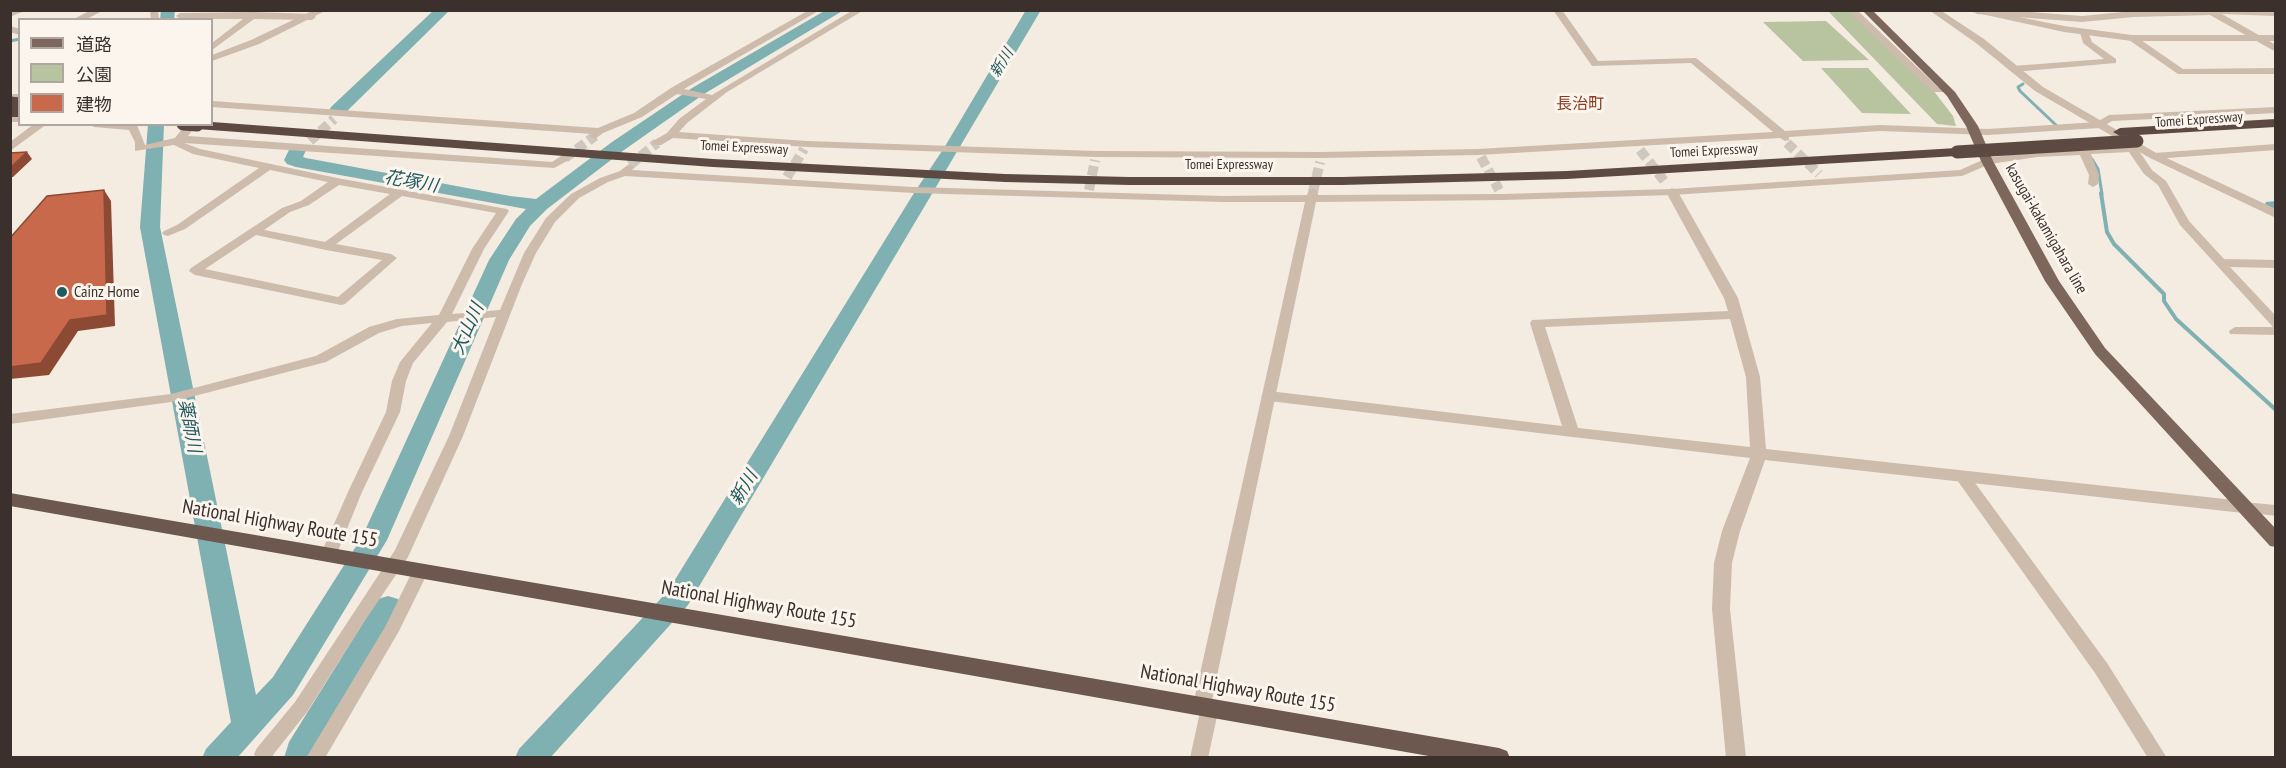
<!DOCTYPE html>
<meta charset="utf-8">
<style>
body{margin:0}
#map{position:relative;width:2286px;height:768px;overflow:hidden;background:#f4ebe1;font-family:"PT Sans Narrow","Noto Sans JP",sans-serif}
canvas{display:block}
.frame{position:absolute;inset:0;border:12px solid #3b302b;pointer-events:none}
.legend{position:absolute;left:18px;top:18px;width:195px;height:108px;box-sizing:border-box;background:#fbf5ee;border:2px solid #aea6a0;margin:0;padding:8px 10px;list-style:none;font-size:18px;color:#3b302b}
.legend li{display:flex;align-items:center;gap:12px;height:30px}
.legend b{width:30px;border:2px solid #aea6a0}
</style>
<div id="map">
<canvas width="2286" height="768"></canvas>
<div class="frame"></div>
<ul class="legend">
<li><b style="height:8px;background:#7d675c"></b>道路</li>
<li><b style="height:16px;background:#b8c4a0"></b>公園</li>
<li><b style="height:16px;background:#c8694b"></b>建物</li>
</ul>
</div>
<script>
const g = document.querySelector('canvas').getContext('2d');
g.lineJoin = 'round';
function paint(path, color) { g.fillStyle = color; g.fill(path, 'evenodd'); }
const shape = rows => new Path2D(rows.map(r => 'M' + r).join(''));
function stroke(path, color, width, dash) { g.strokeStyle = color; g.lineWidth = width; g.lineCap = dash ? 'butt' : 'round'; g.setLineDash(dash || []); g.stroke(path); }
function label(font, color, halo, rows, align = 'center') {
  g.font = font + ' "PT Sans Narrow","Noto Sans JP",sans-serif'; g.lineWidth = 6; g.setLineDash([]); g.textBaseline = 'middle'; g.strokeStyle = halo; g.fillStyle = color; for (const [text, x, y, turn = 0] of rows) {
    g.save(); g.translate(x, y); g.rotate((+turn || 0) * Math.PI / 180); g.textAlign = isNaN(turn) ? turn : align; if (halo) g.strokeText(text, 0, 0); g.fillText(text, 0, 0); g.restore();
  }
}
const green = shape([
 [1828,11,1849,11,1933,90,1953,116,1956,126,1937,124],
 [1826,21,1869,60,1803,61,1763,22],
 [1821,68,1868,68,1911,114,1862,113]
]);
const streamFar1 = shape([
 [10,41,20,39],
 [2023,84,2018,87,2020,91,2057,126],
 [2092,159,2098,169,2102,194]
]);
const stream = shape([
 [2101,193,2107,232,2114,244,2164,294,2164,301,2176,319,2276,410]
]);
const river = shape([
 [161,10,175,10,174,20,160,20,161,10],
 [434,10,450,10,343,115,331,115,329,111,331,107,434,10],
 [826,10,844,10,704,94,624,150,547,209,530,226,509,260,387,540,293,695,237,758,202,758,206,749,231,722,140,227,148,124,164,124,160,227,256,695,273,677,362,537,489,260,516,219,526,209,296,167,287,164,284,160,291,146,303,146,306,150,303,157,306,158,510,196,536,199,612,142,692,88,826,10],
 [1026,10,1041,10,688,605,550,758,515,758,519,749,668,591,914,193,944,148,1026,10],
 [2276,201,2276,212,2266,210,2264,206,2266,202,2276,201],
 [388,596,398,599,402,607,314,758,284,758,289,742,378,599,388,596]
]);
const minorTunnel = shape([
 [310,141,334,119],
 [1787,143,1819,174],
 [1640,150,1665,182],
 [1481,157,1499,190],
 [565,158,595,136],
 [630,165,657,143],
 [787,177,804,149],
 [1089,190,1095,160],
 [1313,192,1320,162]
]);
const minor = shape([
 [23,10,22,12,10,17,10,11,23,10],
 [91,10,104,10,85,20,72,20,91,10],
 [150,10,158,10,159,20,151,20,150,10],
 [809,10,820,10,684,89,712,95,853,10,864,10,727,92,687,123,679,132,807,141,1096,151,1321,152,1478,149,1773,132,1691,63,1592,66,1553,10,1562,10,1598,61,1696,58,1785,131,1880,125,1988,129,2097,122,2109,115,2276,107,2276,113,2112,121,2100,128,1988,135,1880,131,1789,137,1789,140,1785,141,1780,138,1478,155,1321,158,1096,157,807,147,673,138,661,145,653,145,653,141,667,133,679,119,706,99,677,94,642,117,603,133,595,139,590,136,592,134,212,107,212,101,598,128,634,113,671,88,809,10],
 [1847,10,1857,10,1938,87,1951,88,1951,92,1932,92,1847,10],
 [2005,10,2082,16,2133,11,2276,10,2276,16,2222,14,2276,45,2276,52,2210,15,2133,17,2082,22,1977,14,1973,11,2005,10],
 [254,12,312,14,316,17,312,20,254,19,212,50,212,43,243,19,180,19,176,16,180,13,254,12],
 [10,26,20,29,20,35,10,32,10,26],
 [2084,29,2088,32,2092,42,2116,59,2116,63,2013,72,2008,69,2013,66,2104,59,2083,43,2080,32,2084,29],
 [2129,36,2135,36,2183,69,2276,68,2276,74,2178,74,2129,40,2129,36],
 [10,94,20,94,20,100,10,100,10,94],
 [10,116,20,116,20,122,10,122,10,116],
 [89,124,137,125,145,145,175,138,186,124,197,124,188,136,552,162,561,156,569,156,569,160,554,168,184,143,200,149,337,178,507,209,509,211,484,249,452,314,500,310,524,253,546,218,571,194,600,178,620,171,629,164,634,167,632,170,913,187,1223,196,1307,195,1309,190,1313,189,1317,190,1318,195,1503,194,1672,189,1960,170,1987,158,2037,151,2139,145,2144,148,2139,151,2152,170,2166,181,2189,221,2224,259,2276,260,2276,268,2230,267,2276,316,2276,335,2230,334,2229,331,2235,327,2273,327,2180,225,2158,185,2144,174,2129,152,2091,154,2099,175,2098,184,2093,187,2088,184,2089,175,2080,155,2037,157,1990,164,1962,176,1672,195,1503,200,1316,202,1212,700,1216,702,1219,707,1208,758,1190,758,1200,712,1196,710,1193,705,1305,202,1223,202,913,193,625,176,608,182,579,198,555,222,536,253,522,284,463,436,408,557,364,622,307,712,273,755,274,758,256,758,254,754,257,748,295,702,395,550,449,436,496,317,447,322,413,363,406,381,400,412,362,492,336,556,334,560,328,562,322,560,320,556,348,492,386,412,392,381,400,362,432,323,402,326,379,333,326,362,171,402,10,424,10,414,171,394,316,356,369,327,397,319,439,315,472,249,496,213,402,196,336,244,391,254,397,258,345,304,341,305,195,275,189,271,191,268,282,208,301,201,328,182,270,170,185,229,168,236,164,235,162,233,164,231,177,225,259,168,193,154,174,145,135,151,135,142,129,130,94,127,89,124],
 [339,185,390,194,325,242,264,230,290,212,309,205,339,185],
 [256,235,326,250,382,260,338,297,205,269,256,235],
 [2276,144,2276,150,2154,159,2149,156,2154,153,2276,144],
 [1962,471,1967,472,2107,663,2167,758,2148,758,2095,673,1957,480,1955,476,1957,472,1962,471],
 [2243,502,2276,505,2276,516,2238,511,2235,507,2238,503,2243,502],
 [421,564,427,566,429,570,399,631,325,758,306,758,385,627,415,566,421,564]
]);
const tertiary = shape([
 [314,10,327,10,259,44,212,61,212,55,251,40,314,10],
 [1929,10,1940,10,1984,39,2043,87,2158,154,2276,209,2276,218,2150,158,2035,91,1976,43,1929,10],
 [1963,10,1984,10,2064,26,2132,35,2276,35,2276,41,2132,41,2064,32,1963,10],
 [34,124,47,124,10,151,10,142,34,124],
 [1672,188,1678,192,1738,298,1760,377,1766,449,2243,501,2249,503,2251,507,2249,511,2243,513,1765,460,1740,531,1732,563,1730,609,1746,758,1726,758,1712,609,1714,563,1722,531,1750,458,1269,401,1261,396,1269,391,1562,426,1530,323,1532,320,1728,311,1724,298,1666,192,1672,188],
 [1730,319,1746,377,1750,447,1578,428,1545,327,1730,319]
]);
const primary = shape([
 [1862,10,1872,10,1955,92,1978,126,1993,161,2059,281,2105,348,2276,529,2276,547,2270,546,2095,354,2045,281,1981,161,1966,126,1947,96,1862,10]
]);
const trunk = shape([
 [10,493,1499,748,1507,751,1510,758,1440,758,10,506,10,493]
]);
const motorway = shape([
 [10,109,20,109,20,117,10,117,10,109],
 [2276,119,2276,127,2120,136,2113,132,2120,128,2276,119],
 [212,122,713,159,1005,174,1129,177,1342,177,1567,171,1957,148,1964,152,1957,156,1567,179,1342,185,1129,185,1005,182,713,167,197,129,190,125,212,124,212,122]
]);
const motorwayBridge = shape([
 [10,103,20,104],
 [183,124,197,125],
 [1957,152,2137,141]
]);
const shadedWall = shape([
 [27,152,32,159,13,177,10,177,10,168],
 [104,190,111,201,115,326,78,331,49,375,10,379,10,367]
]);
const building = shape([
 [27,152,10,168,10,153,27,152],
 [104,190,107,315,70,320,41,363,10,367,10,238,47,196,104,190]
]);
const markers = [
 [62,292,6,"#1f5a5e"]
];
const farStreetnames = [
 ["Tomei Expressway",2199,120,-4],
 ["Tomei Expressway",744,148,3],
 ["Tomei Expressway",1714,151,-3],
 ["Tomei Expressway",1229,165]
];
const farWaternames = [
 ["新川",1002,63,-59]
];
const farQuarternames = [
 ["長治町",1580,104]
];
const streetNames = [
 ["kasugai-kakamigahara line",2046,229,60]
];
const poiNames = [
 ["Cainz Home",74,292]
];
const waterNames = [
 ["花塚川",411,182,10],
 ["大山川",468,329,-66],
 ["薬師川",189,426,79],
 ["新川",744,488,-59]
];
const nearStreetnames = [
 ["National Highway Route 155",280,524,10],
 ["National Highway Route 155",759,605,10],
 ["National Highway Route 155",1238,689,10]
];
paint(green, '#b8c4a0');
stroke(streamFar1, '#7fb0b2', 3);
stroke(stream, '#7fb0b2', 4);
paint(river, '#7fb0b2');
stroke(minorTunnel, '#cfc6bd', 10, [10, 4.5]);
paint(minor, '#cdbbac');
paint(tertiary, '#cdbbac');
paint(primary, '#7d675c');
paint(trunk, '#6c584f');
paint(motorway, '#5c4a42');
stroke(motorwayBridge, '#5c4a42', 13);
paint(shadedWall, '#8c4a34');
paint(building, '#c8694b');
stroke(building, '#8c4a34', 1.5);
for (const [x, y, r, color] of markers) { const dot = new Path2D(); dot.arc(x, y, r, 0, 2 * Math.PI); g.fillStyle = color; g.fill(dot); stroke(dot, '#fbf5ee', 2); }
label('14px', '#3b302b', '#fbf5ee', farStreetnames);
label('italic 15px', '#1f5a5e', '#fbf5ee', farWaternames);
label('16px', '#8c3b22', '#fbf5ee', farQuarternames);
label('16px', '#3b302b', '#fbf5ee', streetNames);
label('16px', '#3b302b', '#fbf5ee', poiNames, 'left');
label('italic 18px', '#1f5a5e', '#fbf5ee', waterNames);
label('20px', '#3b302b', '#fbf5ee', nearStreetnames);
</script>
